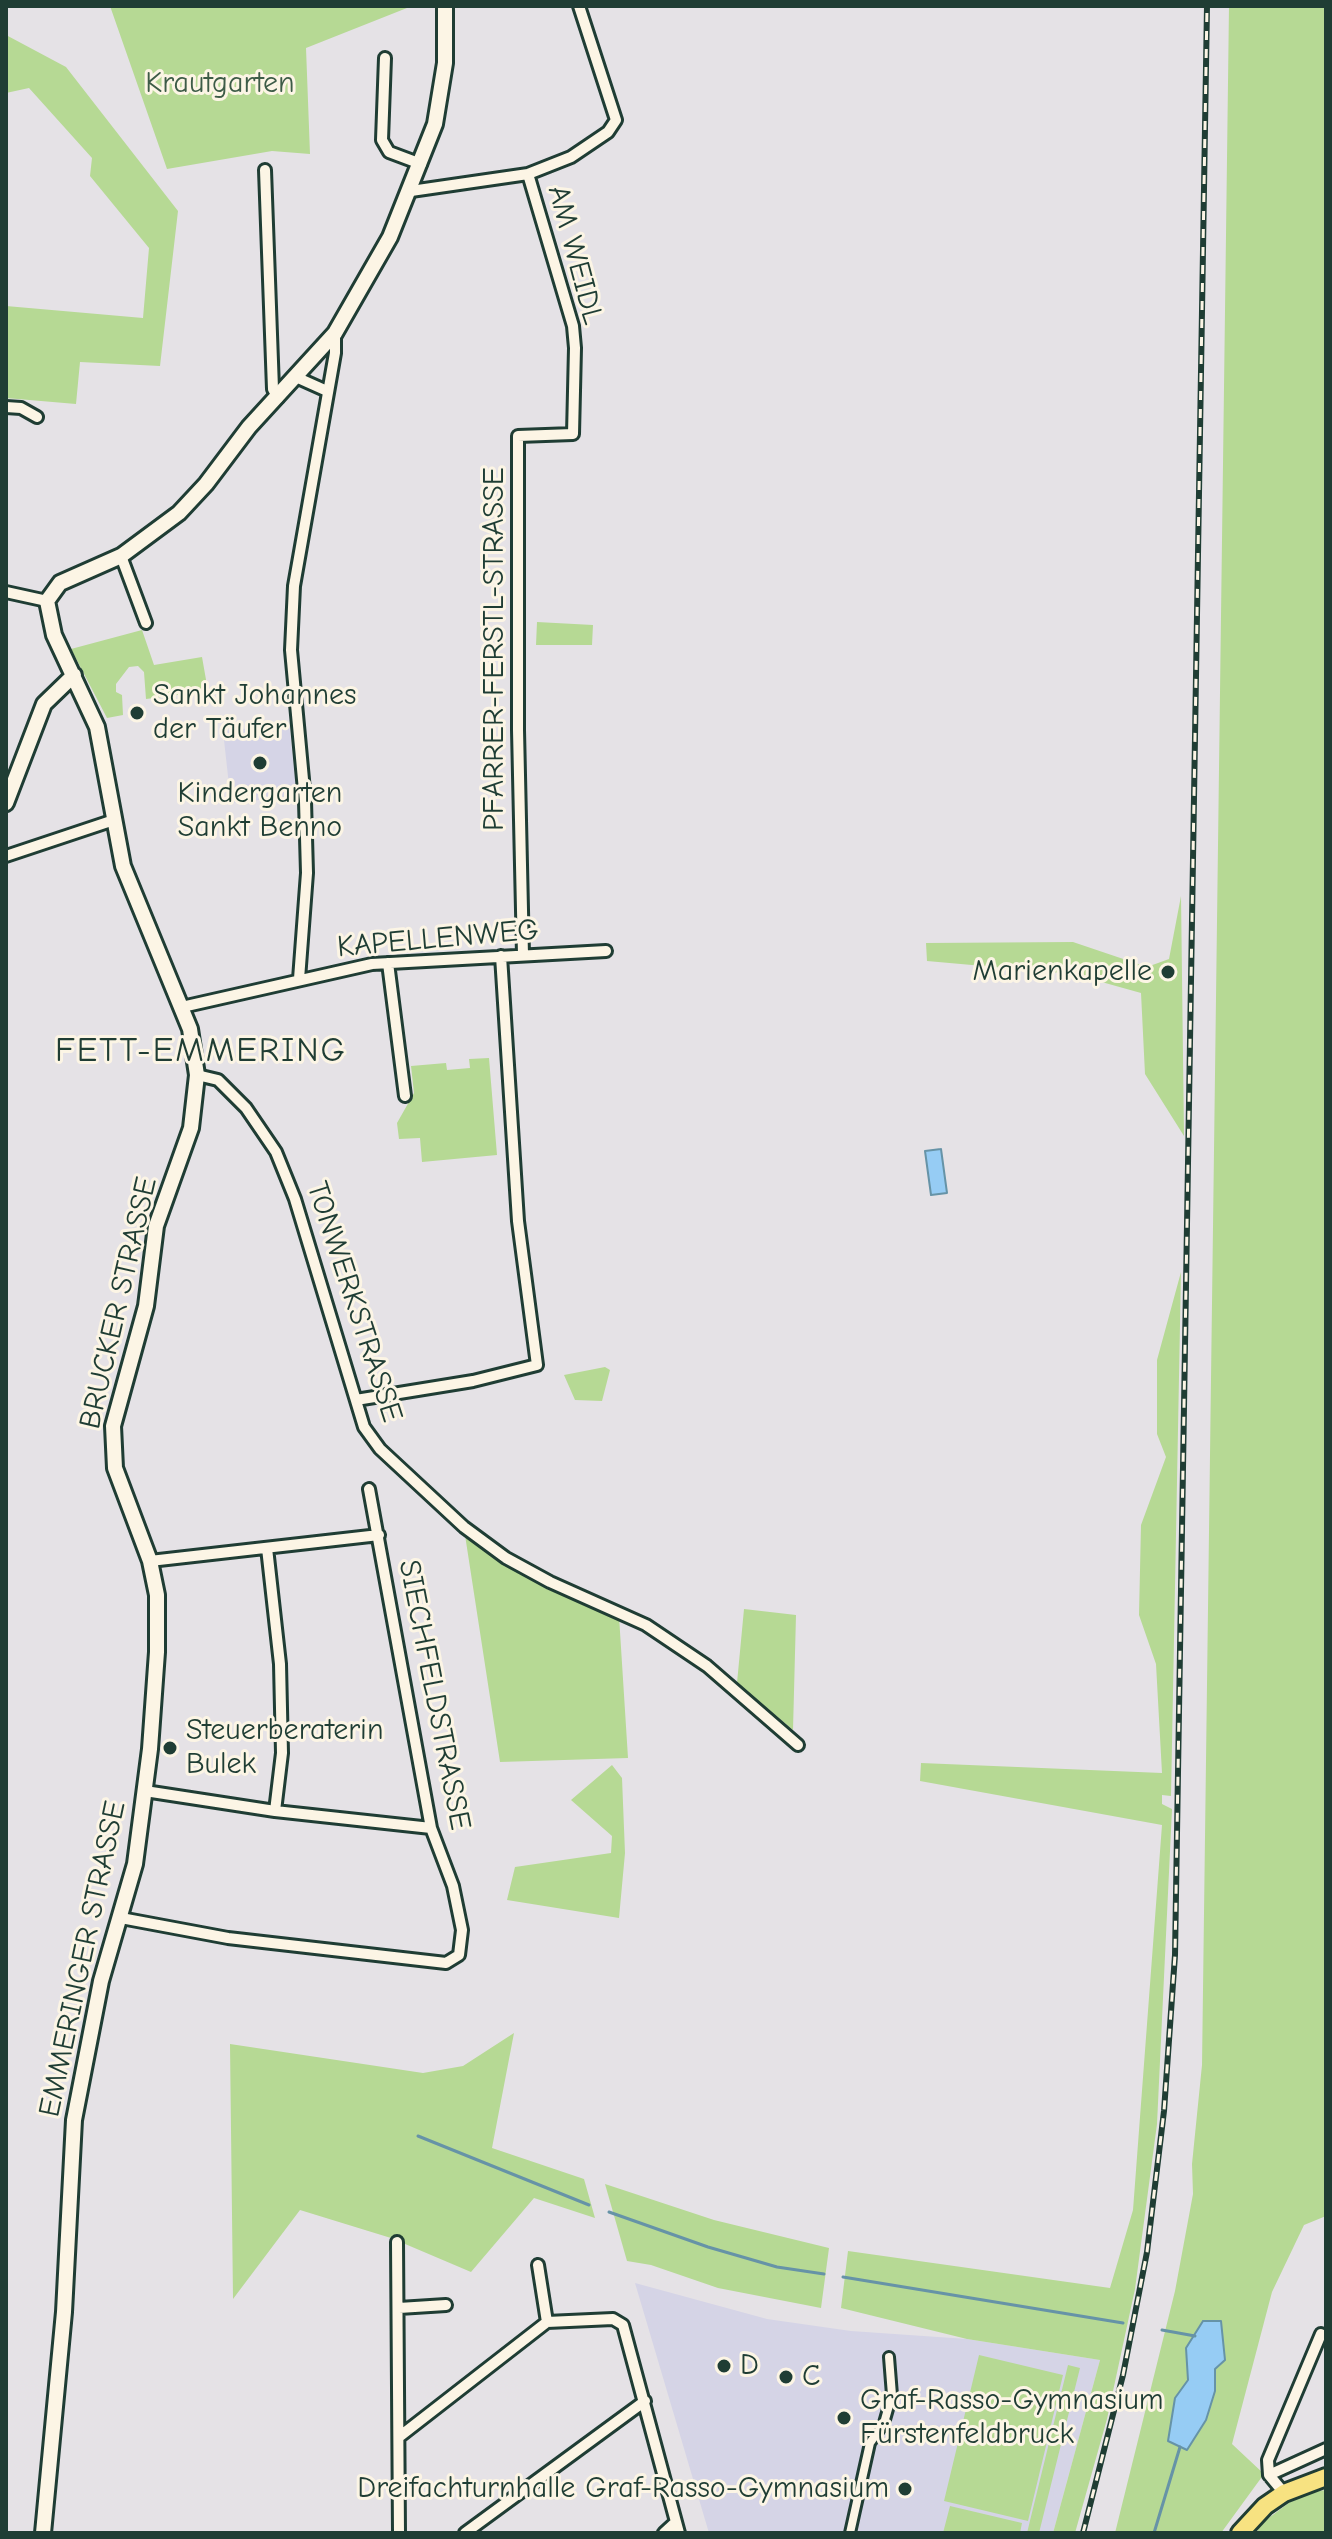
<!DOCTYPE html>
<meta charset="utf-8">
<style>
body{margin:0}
#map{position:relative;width:1332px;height:2539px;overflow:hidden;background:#e5e2e6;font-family:"Comic Neue",sans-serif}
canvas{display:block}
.frame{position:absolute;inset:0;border:8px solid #1f3d34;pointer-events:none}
</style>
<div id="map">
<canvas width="1332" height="2539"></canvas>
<div class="frame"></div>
</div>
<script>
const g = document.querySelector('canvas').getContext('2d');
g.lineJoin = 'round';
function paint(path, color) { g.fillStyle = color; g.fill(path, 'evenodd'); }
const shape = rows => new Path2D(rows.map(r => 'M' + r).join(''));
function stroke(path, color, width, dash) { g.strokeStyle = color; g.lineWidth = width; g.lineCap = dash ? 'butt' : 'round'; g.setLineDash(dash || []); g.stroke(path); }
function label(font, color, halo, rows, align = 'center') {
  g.font = font + ' "Comic Neue",sans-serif'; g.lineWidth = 6; g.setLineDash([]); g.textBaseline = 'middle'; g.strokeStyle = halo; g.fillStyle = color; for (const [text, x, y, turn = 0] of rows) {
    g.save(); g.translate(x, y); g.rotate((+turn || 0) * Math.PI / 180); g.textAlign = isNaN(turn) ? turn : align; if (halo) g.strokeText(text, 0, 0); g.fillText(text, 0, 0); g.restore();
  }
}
const built = shape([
 [289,724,297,796,231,803,223,731],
 [635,2283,767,2319,851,2331,967,2339,1100,2360,1053,2533,709,2533]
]);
const green = shape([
 [110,6,412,6,306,48,310,154,272,151,167,169],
 [1229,6,1326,6,1326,2216,1304,2225,1272,2292,1232,2444,1264,2474,1221,2533,1115,2533,1175,2291,1193,2194,1192,2164,1202,2065],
 [6,35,66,67,178,211,160,366,80,362,76,404,6,398,6,306,143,318,149,248,90,176,92,158,29,88,6,93],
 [537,622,593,625,592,645,536,645],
 [142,630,154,665,202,657,208,691,146,699,144,672,138,666,129,667,116,684,116,692,122,695,123,715,107,718,71,649],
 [1181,896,1184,1136,1145,1074,1141,993,1073,974,927,961,926,943,1073,942,1147,967,1169,959],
 [489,1058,497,1155,422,1162,420,1138,399,1139,397,1123,414,1093,411,1066,446,1063,447,1070,470,1068,469,1059],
 [1181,1272,1171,1796,1162,1795,1162,1804,1172,1809,1157,2124,1135,2289,1107,2419,1075,2533,1053,2533,1100,2360,967,2339,841,2308,848,2251,1110,2288,1133,2210,1162,1825,920,1781,921,1763,1162,1773,1156,1664,1139,1615,1141,1525,1166,1457,1157,1434,1157,1360],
 [605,1367,610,1370,602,1401,575,1400,564,1375],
 [465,1535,503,1564,547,1587,619,1616,628,1758,500,1762],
 [744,1609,796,1615,793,1730,737,1683],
 [612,1765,622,1778,625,1853,619,1918,507,1900,515,1867,611,1853,612,1836,571,1800],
 [514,2033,492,2148,584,2179,595,2218,534,2198,471,2272,391,2238,300,2210,233,2299,230,2044,423,2073,463,2066],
 [605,2184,714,2220,829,2248,821,2308,718,2288,651,2265,627,2261],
 [979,2355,1063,2375,1028,2521,944,2501],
 [1068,2365,1080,2368,1039,2533,1027,2533],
 [1326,2490,1326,2533,1256,2533,1262,2523,1290,2502,1312,2492],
 [950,2506,1022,2523,1020,2533,943,2533]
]);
const water = shape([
 [941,1149,947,1193,931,1195,925,1151,941,1149],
 [1203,2321,1221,2321,1225,2360,1215,2369,1215,2391,1206,2420,1187,2450,1168,2441,1175,2398,1188,2380,1186,2348,1203,2321]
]);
const stream = shape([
 [418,2136,589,2205],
 [609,2212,708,2247,777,2267,824,2274],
 [843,2277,1123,2323],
 [1162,2330,1195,2336],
 [1154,2533,1180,2447]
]);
const pedestrian = shape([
 [850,2533,870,2443,884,2423,892,2395,889,2357]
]);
const minor = shape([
 [385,58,382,140,389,152,421,164],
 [265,170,273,389,278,398],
 [411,191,528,174,571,157,608,132,616,120,579,6],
 [298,378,327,391],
 [6,407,21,408,37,417],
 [121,556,146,623],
 [6,592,47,601],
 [6,856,114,820],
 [523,955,518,730,518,436,573,434,575,348,573,326,528,174],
 [388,963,405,1096],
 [299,979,307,873,305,801,291,650,294,586,335,353,335,333],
 [182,1007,372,964,606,951],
 [197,1075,218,1080,246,1108,276,1152,295,1199,364,1427,380,1449,464,1527,506,1558,550,1582,646,1625,707,1666,798,1745],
 [356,1400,473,1381,537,1365,518,1221,501,956],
 [267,1548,280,1664,282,1753,275,1811],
 [150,1561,379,1535],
 [145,1791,275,1811,431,1828],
 [121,1918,228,1938,446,1963,459,1955,462,1930,453,1886,431,1828,369,1489],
 [397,2242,399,2533],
 [538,2265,547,2322],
 [399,2308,446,2305],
 [399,2437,547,2322,613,2319,623,2325,679,2533],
 [1269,2475,1326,2449],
 [1284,2493,1269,2475,1268,2460,1321,2334],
 [465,2533,645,2401],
 [664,2533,676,2522]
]);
const tertiary = shape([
 [6,803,44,704,74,675],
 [43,2533,64,2312,74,2120,101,1981,135,1864,150,1749,157,1652,157,1595,150,1561,115,1468,113,1426,146,1306,156,1226,191,1128,197,1075,190,1029,123,866,97,727,54,635,47,601,60,583,121,556,179,513,206,484,249,427,335,333,390,237,435,124,445,63,445,6]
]);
const primary = shape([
 [1240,2533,1265,2506,1284,2493,1326,2477]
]);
const rail = shape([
 [1083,2533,1123,2375,1147,2252,1164,2111,1175,1955,1207,6]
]);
const markers = [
 [137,713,8,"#1f3d34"],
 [260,763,8,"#1f3d34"],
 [1168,972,8,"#1f3d34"],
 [170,1748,8,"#1f3d34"],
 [724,2366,8,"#1f3d34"],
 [786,2377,8,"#1f3d34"],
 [844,2418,8,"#1f3d34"],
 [905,2489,8,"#1f3d34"]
];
const parkNames = [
 ["Krautgarten",220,84]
];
const streetNames = [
 ["AM WEIDL",575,255,75],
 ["PFARRER-FERSTL-STRASSE",495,649,-90],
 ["KAPELLENWEG",438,939,-5],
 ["TONWERKSTRASSE",354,1302,72],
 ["BRUCKER STRASSE",119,1303,-77],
 ["SIECHFELDSTRASSE",434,1695,79],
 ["EMMERINGER STRASSE",83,1959,-78]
];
const poiNames = [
 ["Sankt Johannes",153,696],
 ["der Täufer",153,730],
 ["Kindergarten",260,794,"center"],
 ["Sankt Benno",260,828,"center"],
 ["Marienkapelle",1152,972,"right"],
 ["Steuerberaterin",186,1731],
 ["Bulek",186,1765],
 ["D",740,2366],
 ["C",802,2377],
 ["Graf-Rasso-Gymnasium",860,2401],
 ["Fürstenfeldbruck",860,2435],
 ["Dreifachturnhalle Graf-Rasso-Gymnasium",889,2489,"right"]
];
const quarterNames = [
 ["FETT-EMMERING",201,1051]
];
paint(built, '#d5d4e6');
paint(green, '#b6d994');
paint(water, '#96ccf4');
stroke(water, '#6693a7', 2);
stroke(stream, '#6693a7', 3);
stroke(pedestrian, '#1f3d34', 14);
stroke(minor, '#1f3d34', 16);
stroke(tertiary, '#1f3d34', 20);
stroke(primary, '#1f3d34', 22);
stroke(pedestrian, '#fcf5e5', 8);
stroke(minor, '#fcf5e5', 10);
stroke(tertiary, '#fcf5e5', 14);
stroke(primary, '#f7e281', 16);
stroke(rail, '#1f3d34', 6);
stroke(rail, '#fcf5e5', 3, [9]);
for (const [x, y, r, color] of markers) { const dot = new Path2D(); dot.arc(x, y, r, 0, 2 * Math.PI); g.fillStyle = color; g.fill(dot); stroke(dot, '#fcf5e5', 3); }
label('30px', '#3d5c47', '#fcf5e5', parkNames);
label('30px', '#1f3d34', '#fcf5e5', streetNames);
label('30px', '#1f3d34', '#fcf5e5', poiNames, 'left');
g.letterSpacing = '2px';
label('34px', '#1f3d34', '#fcf5e5', quarterNames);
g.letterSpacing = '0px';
</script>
